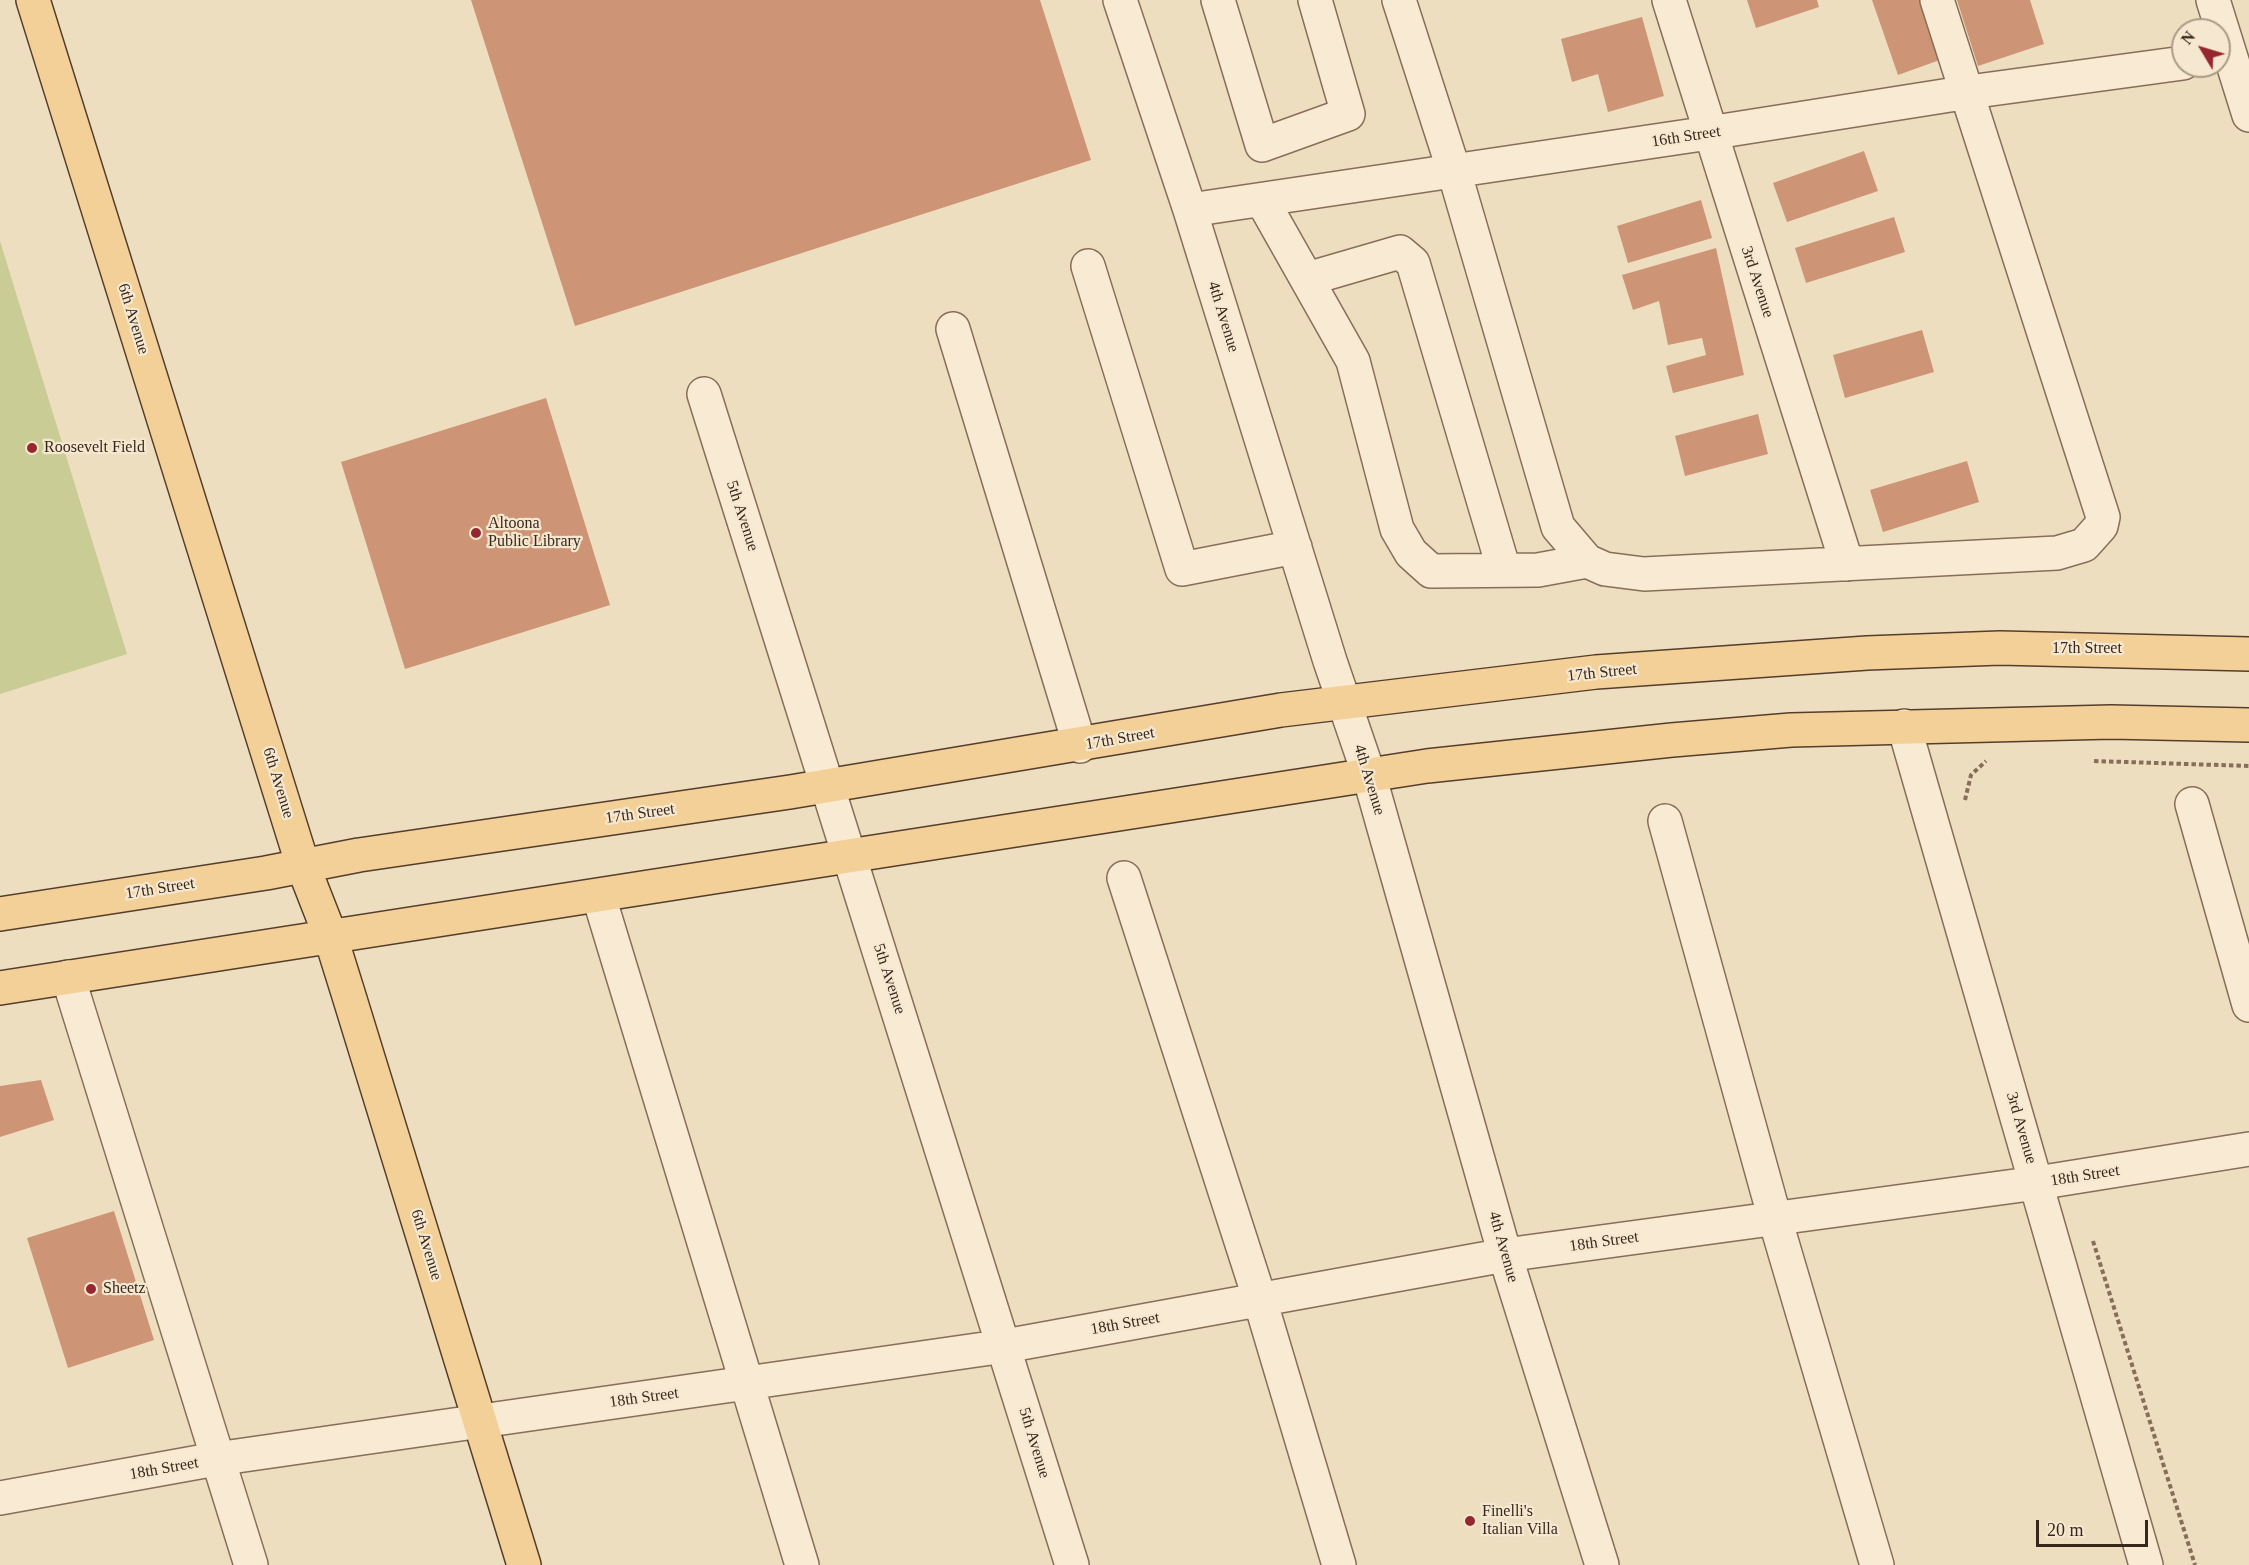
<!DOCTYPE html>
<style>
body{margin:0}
#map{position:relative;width:2249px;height:1565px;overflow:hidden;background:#eedec0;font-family:"Times New Roman",serif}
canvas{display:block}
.north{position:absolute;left:2171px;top:18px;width:60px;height:60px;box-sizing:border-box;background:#f6e8d0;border:2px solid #aa9b88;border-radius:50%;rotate:308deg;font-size:16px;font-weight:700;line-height:24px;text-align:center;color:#37281c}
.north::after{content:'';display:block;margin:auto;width:21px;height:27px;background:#97272f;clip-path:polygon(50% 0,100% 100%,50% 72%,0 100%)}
.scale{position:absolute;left:2036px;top:1520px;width:112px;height:27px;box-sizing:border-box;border:3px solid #37281c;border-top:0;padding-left:8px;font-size:18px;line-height:21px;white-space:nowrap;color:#37281c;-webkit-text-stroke:4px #f6e8d0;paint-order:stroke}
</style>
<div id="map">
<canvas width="2249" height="1565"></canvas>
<div class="north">N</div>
<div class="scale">20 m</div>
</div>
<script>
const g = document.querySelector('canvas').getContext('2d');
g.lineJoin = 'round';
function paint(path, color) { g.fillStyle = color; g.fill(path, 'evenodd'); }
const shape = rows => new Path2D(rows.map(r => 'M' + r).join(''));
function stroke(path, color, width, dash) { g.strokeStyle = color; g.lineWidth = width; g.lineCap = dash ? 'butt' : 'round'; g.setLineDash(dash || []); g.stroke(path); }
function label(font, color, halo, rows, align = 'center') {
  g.font = font + ' "Times New Roman",serif'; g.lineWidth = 4.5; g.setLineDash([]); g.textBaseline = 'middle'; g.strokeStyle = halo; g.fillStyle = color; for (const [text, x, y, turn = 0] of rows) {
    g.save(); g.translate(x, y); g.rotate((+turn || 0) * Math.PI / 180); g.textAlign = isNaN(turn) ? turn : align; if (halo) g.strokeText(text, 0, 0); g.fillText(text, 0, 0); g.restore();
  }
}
const green = shape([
 [0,241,127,654,0,694]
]);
const building = shape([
 [471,0,1040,0,1091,160,575,326],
 [1747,0,1817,0,1819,7,1756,28],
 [1872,0,1928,0,1948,57,1898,75],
 [1957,0,2030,0,2044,44,1978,66],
 [1642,17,1664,96,1608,112,1598,74,1572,82,1561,39],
 [1864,151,1878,191,1787,222,1773,183],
 [1701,200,1712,238,1628,263,1617,226],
 [1894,217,1905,252,1806,283,1795,248],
 [1716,248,1744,375,1673,393,1666,366,1706,355,1702,338,1668,345,1659,301,1633,310,1622,275],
 [1922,330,1934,372,1845,398,1833,355],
 [546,398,610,605,405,669,341,462],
 [1758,414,1768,454,1685,476,1675,436],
 [1967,461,1979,502,1883,532,1870,490],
 [41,1080,54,1120,0,1137,0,1086],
 [114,1211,154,1340,68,1368,27,1238]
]);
const path = shape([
 [2094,761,2249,766],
 [1965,800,1971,775,1986,761],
 [2093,1241,2195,1565]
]);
const minor = shape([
 [1120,0,1190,210,1330,661,1369,775,1505,1255,1602,1565],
 [1218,0,1262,145,1348,114,1315,0],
 [1399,0,1454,171,1558,527,1587,561,1605,569,1644,574,2057,553,2084,545,2101,526,2103,517,1937,0],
 [1669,0,1847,564],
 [2213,0,2249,115],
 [1262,200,1353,361,1397,529,1411,553,1431,571,1538,570,1587,561],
 [1190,210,1709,133,1969,92,2183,63],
 [1088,266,1182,569,1295,547],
 [1307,279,1400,252,1413,263,1504,570],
 [953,329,1080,746],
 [704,394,1072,1565],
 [1904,726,2146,1565],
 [2192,804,2249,1005],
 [1665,821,1775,1219,1877,1565],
 [1124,878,1260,1300,1339,1565],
 [599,897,802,1565],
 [68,977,251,1565],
 [0,1498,216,1459,1005,1346,1505,1255,2037,1183,2249,1149]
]);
const major = shape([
 [33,0,303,866,330,935,349,996,524,1565],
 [0,914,266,873,359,855,790,792,1281,710,1596,672,1867,653,2000,648,2249,654],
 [0,988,1427,766,1672,740,1791,730,2111,722,2249,725]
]);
const markers = [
 [32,448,6,"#97272f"],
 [476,533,6,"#97272f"],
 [91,1289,6,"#97272f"],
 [1470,1521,6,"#97272f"]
];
const streetNames = [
 ["16th Street",1686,137,-9],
 ["3rd Avenue",1757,282,72],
 ["4th Avenue",1223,317,73],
 ["6th Avenue",133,319,73],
 ["5th Avenue",742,516,72],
 ["17th Street",2087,649],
 ["17th Street",1602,673,-6],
 ["17th Street",1120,739,-10],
 ["4th Avenue",1369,780,73],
 ["6th Avenue",278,783,73],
 ["17th Street",640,814,-8],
 ["17th Street",160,889,-9],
 ["5th Avenue",889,979,72],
 ["3rd Avenue",2021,1128,74],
 ["18th Street",2085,1176,-9],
 ["18th Street",1604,1242,-8],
 ["6th Avenue",426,1245,73],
 ["4th Avenue",1503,1247,74],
 ["18th Street",1125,1324,-10],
 ["18th Street",644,1398,-8],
 ["5th Avenue",1034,1443,73],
 ["18th Street",164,1469,-10]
];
const poiNames = [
 ["Roosevelt Field",44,448],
 ["Altoona",488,524],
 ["Public Library",488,542],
 ["Sheetz",103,1289],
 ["Finelli's",1482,1512],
 ["Italian Villa",1482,1530]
];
paint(green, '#c9cc94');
paint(building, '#cd9475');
stroke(minor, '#876e58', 36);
stroke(major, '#553d2c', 36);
stroke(path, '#876e58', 4, [4.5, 3]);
stroke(minor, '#f9ebd3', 33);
stroke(major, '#f3d097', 33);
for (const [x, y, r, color] of markers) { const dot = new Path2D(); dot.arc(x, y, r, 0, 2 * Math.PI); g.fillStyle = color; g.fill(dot); stroke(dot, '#f6e8d0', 2); }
label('16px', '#37281c', '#f6e8d0', streetNames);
label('16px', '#37281c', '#f6e8d0', poiNames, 'left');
</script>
